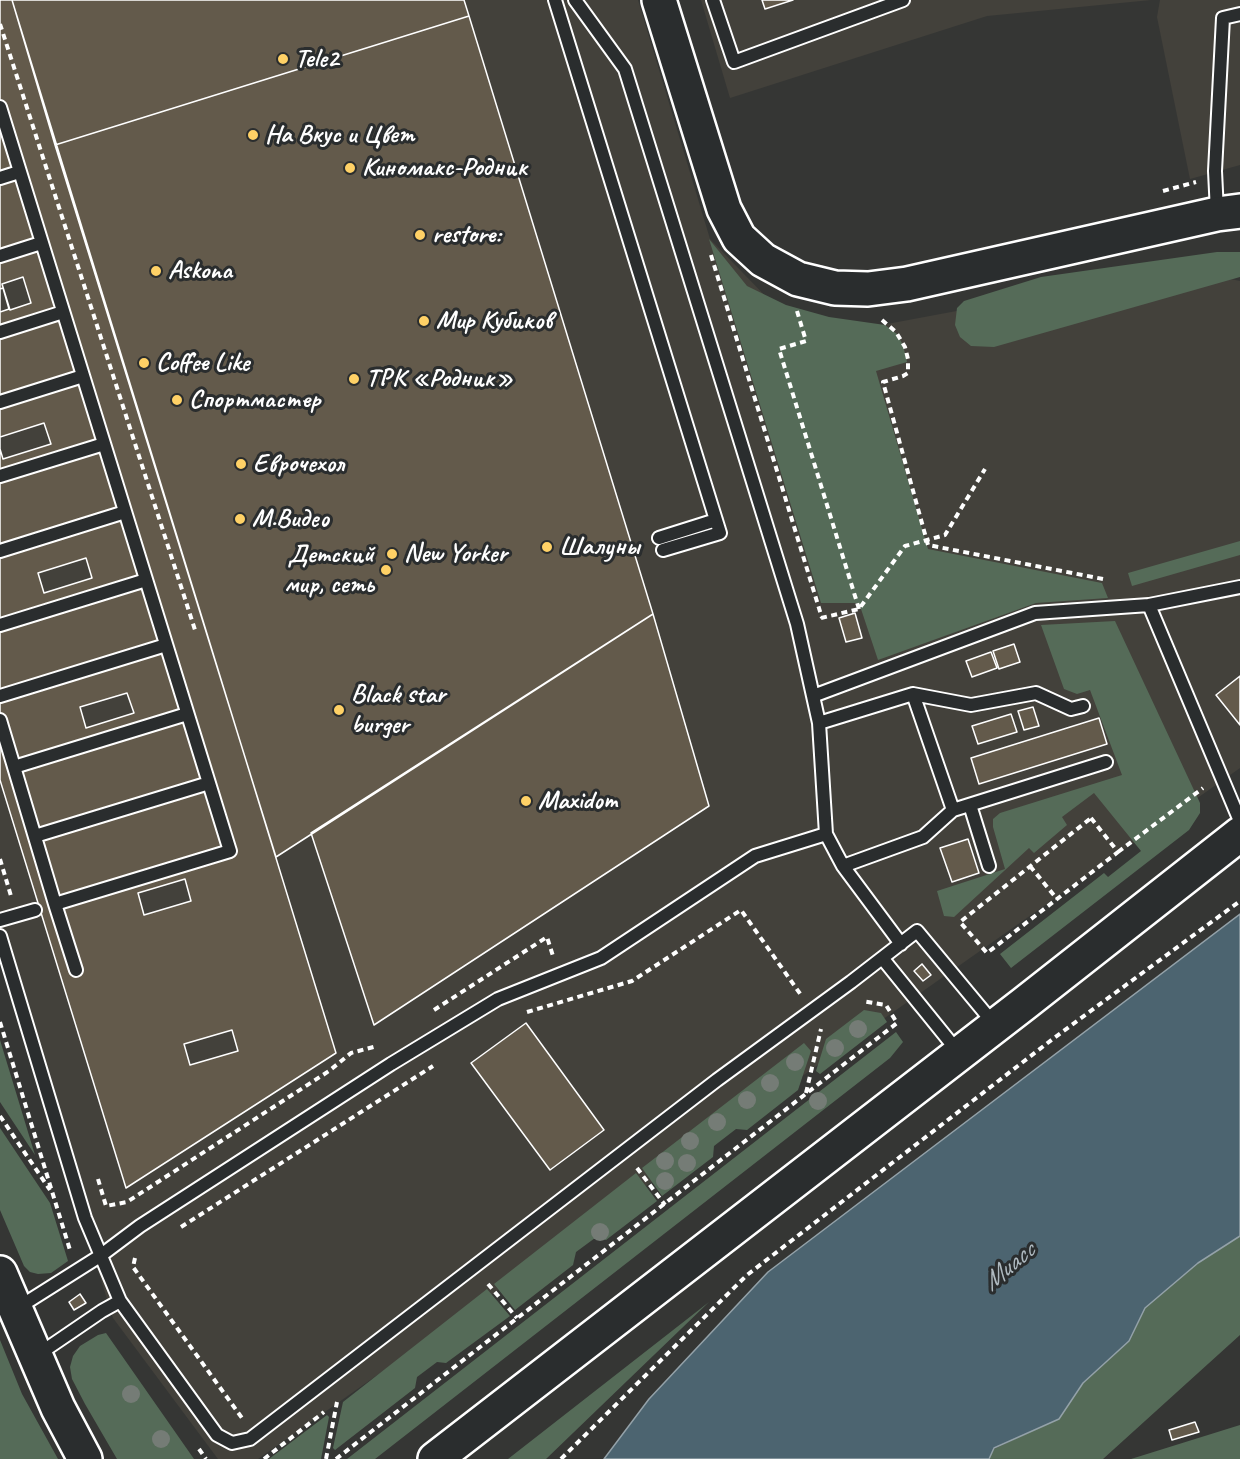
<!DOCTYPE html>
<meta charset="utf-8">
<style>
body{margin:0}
canvas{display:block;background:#353634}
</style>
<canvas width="1240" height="1459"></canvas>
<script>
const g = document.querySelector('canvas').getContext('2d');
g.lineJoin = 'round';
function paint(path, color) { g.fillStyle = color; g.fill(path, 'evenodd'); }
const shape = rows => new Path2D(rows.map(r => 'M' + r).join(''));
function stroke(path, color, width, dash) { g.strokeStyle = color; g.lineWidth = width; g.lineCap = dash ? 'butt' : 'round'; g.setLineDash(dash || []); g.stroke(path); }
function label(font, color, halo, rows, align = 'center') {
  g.font = font + ' Caveat,sans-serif'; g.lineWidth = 6; g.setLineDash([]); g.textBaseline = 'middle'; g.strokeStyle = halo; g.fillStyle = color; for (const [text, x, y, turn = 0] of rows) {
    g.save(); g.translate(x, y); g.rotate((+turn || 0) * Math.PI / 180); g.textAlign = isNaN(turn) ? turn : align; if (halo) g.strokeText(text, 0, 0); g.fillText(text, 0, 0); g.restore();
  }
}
const built = shape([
 [0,0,638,0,710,239,807,339,1181,269,1240,281,1240,768,258,1459,218,1459,113,1318,0,959],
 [701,0,1151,0,987,16,730,98],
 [1160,0,1240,0,1240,165,1190,179,1157,17]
]);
const green = shape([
 [709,239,747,286,786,305,829,317,885,325,897,334,903,345,907,362,876,371,928,549,1102,583,1108,598,1036,603,878,660,859,603,821,603],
 [1217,252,1240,252,1240,277,994,347,971,346,960,337,955,325,957,308,964,301,1041,277],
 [1240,541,1240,555,1132,586,1128,573],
 [1115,621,1200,803,1200,813,1189,830,1011,968,1000,954,1104,873,1108,877,1141,851,1094,793,1062,817,1067,825,1034,853,1029,848,954,917,944,916,937,891,1005,869,993,827,993,819,1000,813,1122,775,1090,690,1077,694,1064,689,1041,625],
 [864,1010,881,1013,887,1022,820,1074,816,1071,826,1039],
 [896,1032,903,1042,890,1058,375,1459,347,1459],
 [0,1040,35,1155,0,1102],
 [804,1043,811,1051,798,1090,747,1130,736,1129,714,1146,713,1157,662,1196,642,1168],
 [0,1128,50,1203,68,1261,51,1273,38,1274,30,1272,24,1266,0,1210],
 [636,1173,657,1201,606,1240,595,1238,576,1252,573,1265,515,1310,494,1284],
 [1240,1236,1240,1335,1103,1459,989,1459,994,1449,1058,1419,1083,1383,1129,1341,1145,1308,1198,1263],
 [487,1289,510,1316,446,1363,437,1362,417,1377,415,1388,335,1450,333,1448,343,1402],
 [709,1302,546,1459,508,1459],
 [106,1333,194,1459,117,1459,85,1404,72,1379,70,1367,73,1356,80,1346,98,1335],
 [0,1340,22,1394,58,1459,0,1459],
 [327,1415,329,1417,321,1459,269,1459],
 [1240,1425,1240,1459,1131,1459]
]);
const water = shape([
 [1240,914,1240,1236,1198,1263,1145,1308,1129,1341,1083,1383,1059,1419,994,1448,989,1459,604,1459,649,1399,768,1272,1240,914]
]);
const building = shape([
 [0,0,12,0,336,1053,126,1188,0,780,0,0],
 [12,0,464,0,469,16,55,145,12,0],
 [762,0,793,0,765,9,762,0],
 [469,16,653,614,276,857,55,145,469,16],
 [23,277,31,303,10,310,2,284,23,277],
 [3,288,9,309,0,312,0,289,3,288],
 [44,423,51,444,3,459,0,449,0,437,44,423],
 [86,558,92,578,44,593,38,573,86,558],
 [855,613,862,638,846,642,839,618,855,613],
 [653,614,709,806,374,1025,311,833,653,614],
 [1014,644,1020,662,999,669,993,651,1014,644],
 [991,652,997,668,972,677,966,661,991,652],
 [1240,676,1240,725,1216,695,1240,676],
 [127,693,134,713,86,728,80,707,127,693],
 [1033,707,1039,726,1024,730,1018,711,1033,707],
 [1011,714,1017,732,978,744,972,726,1011,714],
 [1099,718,1107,744,979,784,971,758,1099,718],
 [968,839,979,873,952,882,940,848,968,839],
 [185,879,191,901,144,915,138,893,185,879],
 [922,964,931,975,923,981,914,971,922,964],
 [526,1023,604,1130,550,1170,471,1063,526,1023],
 [232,1030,238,1051,190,1065,184,1044,232,1030],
 [80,1294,86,1303,74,1310,69,1302,80,1294],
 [1195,1422,1199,1432,1172,1440,1169,1430,1195,1422]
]);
const path = shape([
 [0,24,195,630],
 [1163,191,1196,182],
 [711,255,822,618],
 [797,311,806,341,779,349,859,609],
 [882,320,896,332,905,347,908,359,908,373,903,376,883,382,928,545,1103,579],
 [821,618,859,609,905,546,945,535,985,469],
 [1091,818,1118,852,987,953,960,922,1091,818],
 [1118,852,1203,788],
 [0,859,11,896],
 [1030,866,1057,899],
 [434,1010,547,937,553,956],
 [527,1012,632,981,741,910,801,995],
 [0,1022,70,1250],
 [806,1093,821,1029],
 [0,1116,50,1190],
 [637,1168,665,1205],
 [98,1179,106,1206,127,1202,329,1071,351,1053,377,1046],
 [181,1227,433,1066],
 [135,1258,133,1267,242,1418],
 [488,1284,517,1318],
 [199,1449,206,1459],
 [264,1459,324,1412],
 [326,1459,337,1402],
 [336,1459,897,1023,886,1005,862,1001],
 [561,1459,747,1275,1054,1038,1240,901]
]);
const lane = shape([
 [555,0,720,533,663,550],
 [575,0,625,69,797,624,819,723,826,834],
 [713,0,734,62,903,0],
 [0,107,230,851,55,904,0,720],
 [0,178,19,172],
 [1217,212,1215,171,1223,18,1240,14],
 [0,256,41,243],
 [0,332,63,312],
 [0,402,83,376],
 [0,476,104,444],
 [659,538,716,520],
 [0,551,125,512],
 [1240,587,1149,605,1240,821],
 [0,625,146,580],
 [913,694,953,810],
 [0,696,166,645],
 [813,696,1035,613,1149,605],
 [819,723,913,694,971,705,1036,693,1071,709,1083,706],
 [14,767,187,714],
 [970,805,989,866],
 [35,836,209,783],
 [843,866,923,837,953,810,1106,762],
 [55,904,76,970],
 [0,920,35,910],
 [0,936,85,1218,120,1301,217,1435,232,1443,250,1439,717,1080,851,982,917,931,995,1025],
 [883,959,959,1053],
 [16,1309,100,1256,140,1226,391,1064,498,999,601,958,755,856,826,834,843,866,901,944],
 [36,1356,102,1311,120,1301]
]);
const secondary = shape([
 [659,0,724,209,739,238,763,260,798,279,835,288,868,289,907,284,1217,214,1240,211],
 [0,1273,58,1408,85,1459],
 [435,1459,1025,1003,1240,834]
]);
const trees = [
 [858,1029],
 [835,1048],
 [795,1062],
 [770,1083],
 [747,1100],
 [818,1101],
 [717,1122],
 [690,1141],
 [665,1161],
 [687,1163],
 [665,1181],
 [600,1232],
 [131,1394],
 [161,1439]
];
const markers = [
 [283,59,6,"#ffd166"],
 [253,135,6,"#ffd166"],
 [350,168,6,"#ffd166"],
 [420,235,6,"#ffd166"],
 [156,271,6,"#ffd166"],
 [424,321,6,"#ffd166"],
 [144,363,6,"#ffd166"],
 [354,379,6,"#ffd166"],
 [177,400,6,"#ffd166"],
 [241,464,6,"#ffd166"],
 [240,519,6,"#ffd166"],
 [547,547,6,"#ffd166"],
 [392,554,6,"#ffd166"],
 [386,570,6,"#ffd166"],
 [339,710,6,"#ffd166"],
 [526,801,6,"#ffd166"]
];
const poiNames = [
 ["Tele2",295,59],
 ["На Вкус и Цвет",265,135],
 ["Киномакс-Родник",362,168],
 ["restore:",432,235],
 ["Askona",168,271],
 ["Мир Кубиков",436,321],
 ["Coffee Like",156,363],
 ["ТРК «Родник»",366,379],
 ["Спортмастер",189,400],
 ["Еврочехол",253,464],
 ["М.Видео",252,519],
 ["Шалуны",559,547],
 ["New Yorker",404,554],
 ["Детский",374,555,"right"],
 ["мир, сеть",374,585,"right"],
 ["Black star",351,695],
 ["burger",351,725],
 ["Maxidom",538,801]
];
const waterNames = [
 ["Миасс",1009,1267,-40]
];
paint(built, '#43413b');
paint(green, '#556b58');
paint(water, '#4c6470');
stroke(water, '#94a2a9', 1.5);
paint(building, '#635a4b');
stroke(building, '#fff', 1.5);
stroke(lane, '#fff', 16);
stroke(secondary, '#fff', 38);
stroke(path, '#fff', 4, [6, 4.5]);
stroke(lane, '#2a2d2e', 12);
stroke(secondary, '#2a2d2e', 33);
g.fillStyle = '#757c76';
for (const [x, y] of trees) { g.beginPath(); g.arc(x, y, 9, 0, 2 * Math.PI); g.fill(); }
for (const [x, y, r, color] of markers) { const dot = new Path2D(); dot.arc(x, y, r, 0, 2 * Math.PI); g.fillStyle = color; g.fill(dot); stroke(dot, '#2a2d2e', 2); }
label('bold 26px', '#fff', '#2a2d2e', poiNames, 'left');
label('italic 27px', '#aeb9bf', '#2a2d2e', waterNames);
</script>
